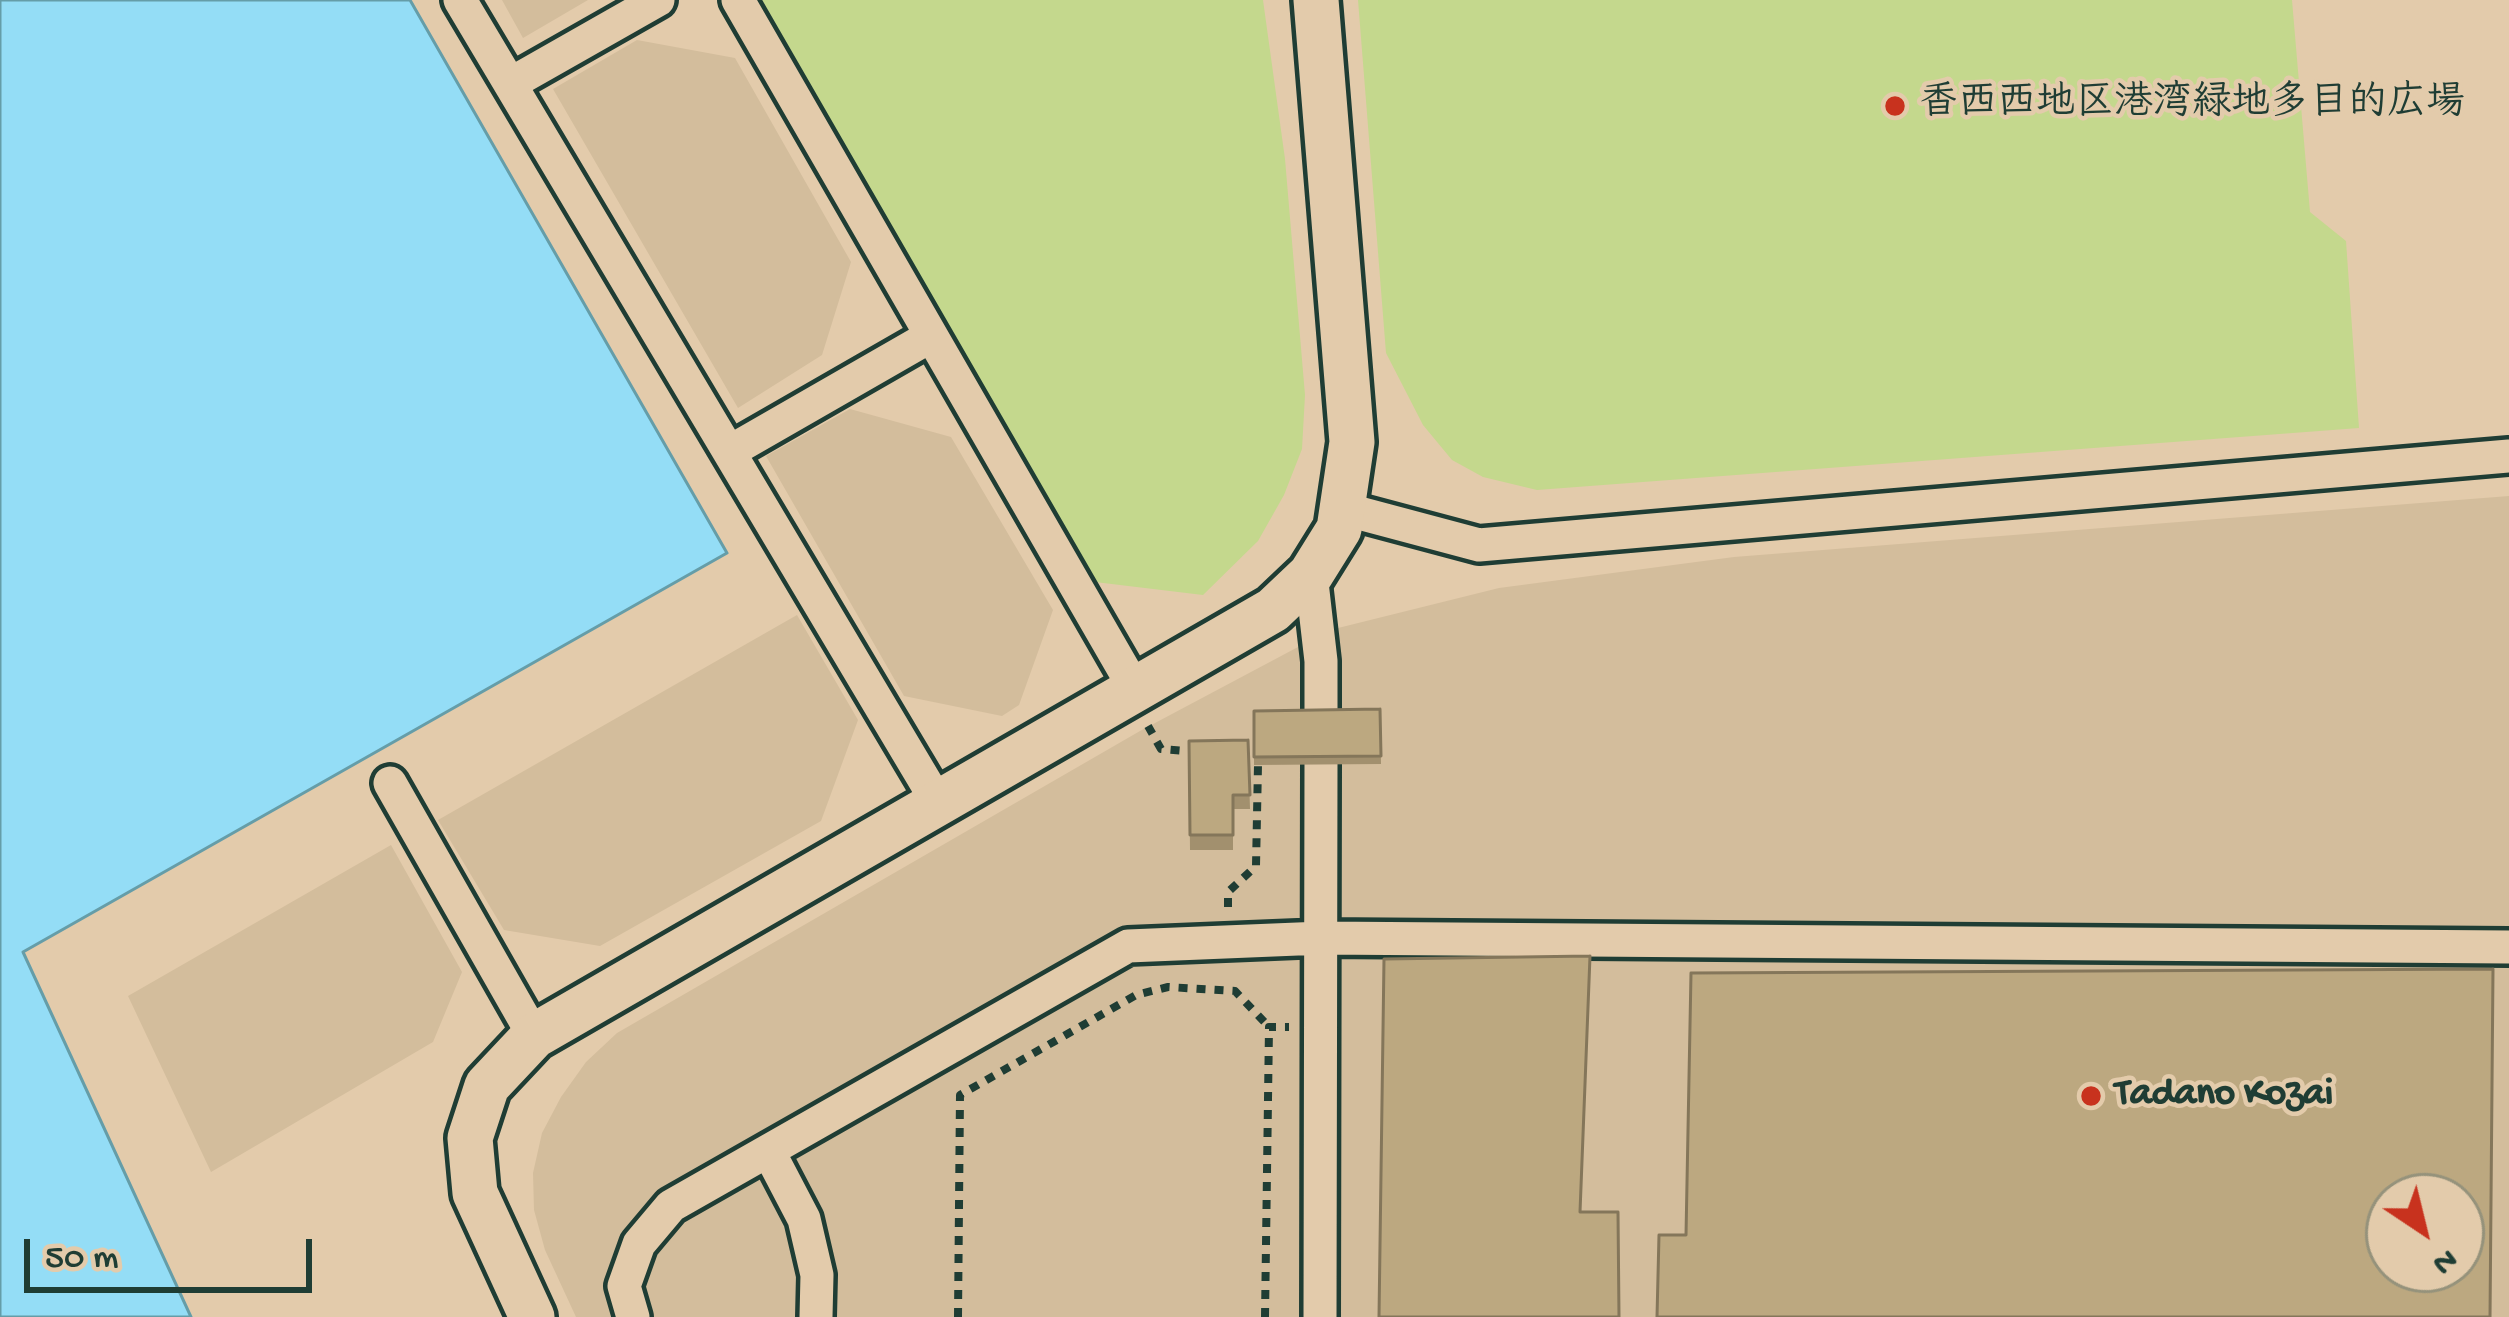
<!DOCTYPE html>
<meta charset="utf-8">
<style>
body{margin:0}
#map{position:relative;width:2509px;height:1317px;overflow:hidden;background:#e3cbab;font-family:"Gochi Hand",sans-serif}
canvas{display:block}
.north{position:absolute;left:2365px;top:1173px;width:120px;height:120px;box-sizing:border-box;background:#e3cbab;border:3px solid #95927b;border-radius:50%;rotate:145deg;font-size:33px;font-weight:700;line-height:48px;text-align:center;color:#1f3d34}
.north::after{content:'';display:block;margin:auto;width:42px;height:54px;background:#c8321e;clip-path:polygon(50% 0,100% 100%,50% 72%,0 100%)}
.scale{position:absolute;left:24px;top:1239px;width:288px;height:54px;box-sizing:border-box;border:6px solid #1f3d34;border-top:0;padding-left:15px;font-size:36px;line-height:42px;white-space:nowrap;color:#1f3d34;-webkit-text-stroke:9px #e3cbab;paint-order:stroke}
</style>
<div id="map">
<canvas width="2509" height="1317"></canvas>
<div class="north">N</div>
<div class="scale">50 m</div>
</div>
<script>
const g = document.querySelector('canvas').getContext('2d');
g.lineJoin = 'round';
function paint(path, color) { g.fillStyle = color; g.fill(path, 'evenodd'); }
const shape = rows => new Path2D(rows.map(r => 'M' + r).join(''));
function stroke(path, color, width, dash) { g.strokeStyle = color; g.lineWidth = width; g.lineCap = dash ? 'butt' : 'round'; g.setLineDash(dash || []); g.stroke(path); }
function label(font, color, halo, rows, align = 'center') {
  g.font = font + ' "Gochi Hand","Klee One",sans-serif'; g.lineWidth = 9; g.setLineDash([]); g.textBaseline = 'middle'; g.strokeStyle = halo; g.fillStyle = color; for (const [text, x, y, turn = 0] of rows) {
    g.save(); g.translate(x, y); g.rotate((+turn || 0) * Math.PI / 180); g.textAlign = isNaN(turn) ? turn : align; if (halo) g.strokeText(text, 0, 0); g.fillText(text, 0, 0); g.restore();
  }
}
const built = shape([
 [502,0,588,0,523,38],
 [637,40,735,58,851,262,822,355,738,408,553,89],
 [850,409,951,437,1053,610,1019,705,1002,716,904,696,766,456],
 [2509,496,2509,1317,576,1317,545,1250,534,1210,533,1173,542,1133,561,1097,586,1062,617,1033,1140,731,1330,630,1499,588,1734,557],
 [2389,1197,2461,1197,2461,1269,2389,1269],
 [797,615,858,720,821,821,600,946,504,930,438,820],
 [391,845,462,972,433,1042,211,1172,128,996]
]);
const green = shape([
 [762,0,1263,0,1285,159,1305,395,1302,449,1284,495,1258,541,1203,595,1095,582],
 [1358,0,2292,0,2310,212,2346,241,2359,428,1537,490,1483,477,1452,460,1423,425,1386,353]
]);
const water = shape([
 [0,0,410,0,727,553,23,952,191,1317,0,1317,0,0]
]);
const path = shape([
 [1148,726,1161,749,1197,752],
 [1228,907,1228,892,1256,866,1258,765],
 [958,1317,960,1095,1136,995,1168,987,1235,991,1269,1027],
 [1265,1317,1269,1027,1289,1027]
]);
const street = shape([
 [460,0,938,803],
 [738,0,1135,689],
 [510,84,658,0],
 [729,452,931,336],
 [1344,509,1479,545,2509,456],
 [1311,574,1321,661,1321,717],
 [390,783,534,1036],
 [769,1152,804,1219,817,1275,816,1317],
 [633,1317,624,1286,639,1244,671,1206,1128,946,1322,938,2509,947],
 [1320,1317,1321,764]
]);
const secondary = shape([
 [532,1317,475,1193,470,1138,487,1086,534,1036,1273,610,1311,574,1339,529,1352,442,1316,0]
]);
const wall = shape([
 [1380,709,1381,764,1254,765,1254,711],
 [1248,740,1250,809,1233,809,1233,850,1190,850,1189,741]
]);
const building = shape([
 [1380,709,1381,756,1254,757,1254,711,1380,709],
 [1248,740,1250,795,1233,795,1233,835,1190,835,1189,741,1248,740],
 [1590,956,1580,1212,1618,1212,1619,1317,1379,1317,1384,959,1590,956],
 [2493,969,2490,1317,1657,1317,1659,1235,1686,1235,1691,973,2493,969],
 [2389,1197,2461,1197,2461,1269,2389,1269,2389,1197]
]);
const markers = [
 [1895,106,12,"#c8321e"],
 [2091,1096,12,"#c8321e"]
];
const poiNames = [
 ["香西西地区港湾緑地多目的広場",1919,106],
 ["Tadano Kozai",2115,1096]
];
paint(built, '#d3bd9c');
paint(green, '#c4d88d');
paint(water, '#94ddf6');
stroke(water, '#659da8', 3);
stroke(street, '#1f3d34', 42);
stroke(secondary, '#1f3d34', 54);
stroke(path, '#1f3d34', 8, [9, 9]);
stroke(street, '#e3cbab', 33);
stroke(secondary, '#e3cbab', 45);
paint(wall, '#a2906e');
paint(building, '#bca880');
stroke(building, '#84765a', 3);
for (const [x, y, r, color] of markers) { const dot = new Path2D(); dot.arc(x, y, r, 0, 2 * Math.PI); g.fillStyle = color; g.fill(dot); stroke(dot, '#e3cbab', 4.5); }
label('bold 39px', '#1f3d34', '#e3cbab', poiNames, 'left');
</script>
